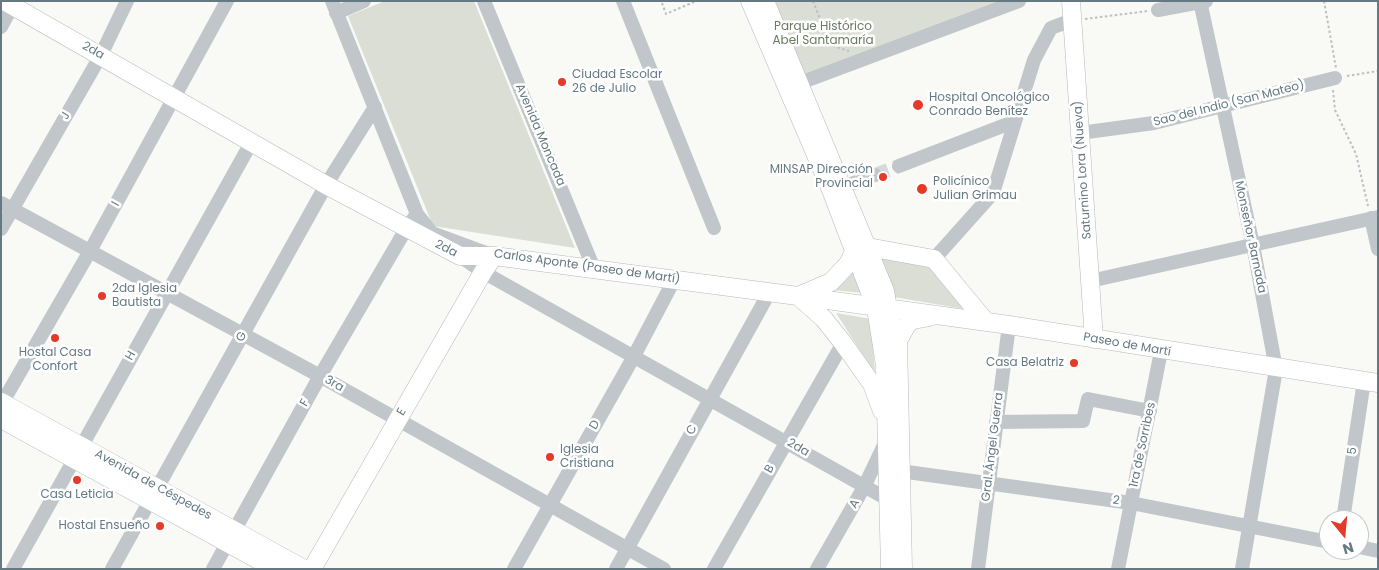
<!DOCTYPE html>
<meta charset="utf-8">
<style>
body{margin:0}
#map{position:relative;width:1379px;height:570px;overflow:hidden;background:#f9f9f6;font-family:Poppins,sans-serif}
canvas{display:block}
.frame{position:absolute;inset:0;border:2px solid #647982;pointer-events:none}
.north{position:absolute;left:1319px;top:510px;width:50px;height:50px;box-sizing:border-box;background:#fff;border:1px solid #c1c9cd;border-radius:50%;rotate:163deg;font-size:14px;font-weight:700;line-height:20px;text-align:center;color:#647982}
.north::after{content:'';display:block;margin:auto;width:18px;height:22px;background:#e5392a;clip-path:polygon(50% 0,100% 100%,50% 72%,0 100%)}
</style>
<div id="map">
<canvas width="1379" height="570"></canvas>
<div class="frame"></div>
<div class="north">N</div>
</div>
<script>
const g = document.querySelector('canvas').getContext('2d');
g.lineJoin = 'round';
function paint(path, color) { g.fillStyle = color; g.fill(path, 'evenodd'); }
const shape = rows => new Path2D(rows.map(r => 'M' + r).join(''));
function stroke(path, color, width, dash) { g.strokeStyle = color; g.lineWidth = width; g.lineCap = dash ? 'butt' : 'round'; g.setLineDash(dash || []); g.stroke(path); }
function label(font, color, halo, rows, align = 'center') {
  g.font = font + ' Poppins,sans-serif'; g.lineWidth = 5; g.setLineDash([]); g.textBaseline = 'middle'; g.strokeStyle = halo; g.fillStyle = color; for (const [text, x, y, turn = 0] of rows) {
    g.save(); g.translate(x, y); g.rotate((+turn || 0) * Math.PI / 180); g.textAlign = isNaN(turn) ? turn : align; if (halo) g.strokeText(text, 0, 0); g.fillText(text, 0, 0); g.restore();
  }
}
const green = shape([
 [385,1,474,1,575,248,433,226,348,16],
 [775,1,1003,1,804,78],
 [878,258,935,264,970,310,894,297],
 [855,271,863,293,833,290],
 [836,313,871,319,875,374]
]);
const minorTunnel = shape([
 [875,175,899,166]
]);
const path = shape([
 [813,1,830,45,849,51],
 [1324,1,1336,68],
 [662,3,666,14,696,1],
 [1085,19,1148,11],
 [1347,76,1378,71],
 [1333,90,1335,110,1356,154,1368,206]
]);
const minor = shape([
 [332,1,417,214,432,233,489,254],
 [484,1,594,269],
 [623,1,714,228],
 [1200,1,1253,245,1276,369,1242,569],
 [1158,10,1206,1],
 [336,13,364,1],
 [1,27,15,1],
 [800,83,1019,1],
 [1080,133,1154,123,1335,78],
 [899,166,1013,122],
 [843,187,875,175],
 [1,203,320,376,664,569],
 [1371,218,1378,249],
 [1,229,101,55,127,1],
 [460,256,483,272,887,499],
 [934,259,993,193,1034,60,1051,28,1072,20],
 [1090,281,1378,217],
 [1,405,90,251,227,1],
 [996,422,1083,421,1088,399,1150,411],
 [900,471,1131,503,1329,542],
 [1343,520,1364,381],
 [1359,547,1378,551],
 [13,569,251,143],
 [112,569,326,185,375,107],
 [213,569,320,376,406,229,417,214],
 [514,569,633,358,674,280],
 [616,569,769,293],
 [714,569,843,343],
 [817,569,864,487,887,439],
 [978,569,1009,325],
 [1118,569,1161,351]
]);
const major = shape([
 [4,1,326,185,460,256,494,256,798,296,1009,325,1378,383],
 [750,1,831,190,876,308,885,365,890,569],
 [765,1,885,291,897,359],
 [1071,1,1094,339],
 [868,247,934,259,986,322],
 [855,250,848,264,831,282,798,296,824,319,843,343,872,384,882,411],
 [1,402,304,569],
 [1,419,275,569],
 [312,569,483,272,494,256],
 [903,569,898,341,908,323,913,320,930,317]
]);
const markers = [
 [562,82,5,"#e5392a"],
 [918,105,6,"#e5392a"],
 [883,177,5,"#e5392a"],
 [922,189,6,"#e5392a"],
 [102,296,5,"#e5392a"],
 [55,338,5,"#e5392a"],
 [1074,363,5,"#e5392a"],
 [550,457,5,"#e5392a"],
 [77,480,5,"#e5392a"],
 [160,526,5,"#e5392a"]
];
const parkNames = [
 ["Parque Histórico",823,27],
 ["Abel Santamaría",823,41]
];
const streetNames = [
 ["2da",93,51,29],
 ["Sao del Indio (San Mateo)",1229,104,-14],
 ["J",66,116,-60],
 ["Avenida Moncada",540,135,67],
 ["Saturnino Lora (Nueva)",1083,170,-94],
 ["I",116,204,-61],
 ["Monseñor Barnada",1250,237,78],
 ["2da",446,249,27],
 ["Carlos Aponte (Paseo de Martí)",587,267,8],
 ["G",242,337,-61],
 ["Paseo de Martí",1127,345,10],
 ["H",131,356,-60],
 ["3ra",334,384,30],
 ["F",305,403,-61],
 ["E",402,412,-60],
 ["D",595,425,-60],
 ["C",692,430,-61],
 ["1ra de Sorribes",1143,445,-78],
 ["Gral. Ángel Guerra",993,447,-83],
 ["2da",798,448,30],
 ["5",1353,451,-81],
 ["B",770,469,-61],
 ["Avenida de Céspedes",153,485,29],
 ["2",1116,501,8],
 ["A",855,504,-60]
];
const poiNames = [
 ["Ciudad Escolar",572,75],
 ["26 de Julio",572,89],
 ["Hospital Oncológico",929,98],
 ["Conrado Benítez",929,112],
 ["MINSAP Dirección",873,170,"right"],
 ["Provincial",873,184,"right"],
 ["Policínico",933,182],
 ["Julian Grimau",933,196],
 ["2da Iglesia",112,289],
 ["Bautista",112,303],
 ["Hostal Casa",55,353,"center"],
 ["Confort",55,367,"center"],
 ["Casa Belatriz",1064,363,"right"],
 ["Iglesia",560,450],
 ["Cristiana",560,464],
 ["Casa Leticia",77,495,"center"],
 ["Hostal Ensueño",150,526,"right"]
];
paint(green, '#daded5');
stroke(minorTunnel, '#d4d9d9', 14, [14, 7]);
stroke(major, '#b4babd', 19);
stroke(path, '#babfc1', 2, [2.5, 2.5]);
stroke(minor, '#c0c6c9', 14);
stroke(major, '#fff', 18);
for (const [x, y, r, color] of markers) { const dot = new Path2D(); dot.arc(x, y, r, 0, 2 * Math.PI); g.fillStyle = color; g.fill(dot); stroke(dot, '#fff', 2); }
label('12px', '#6a7a63', '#fff', parkNames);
label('12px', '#647982', '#fff', streetNames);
label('12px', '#647982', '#fff', poiNames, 'left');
</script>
